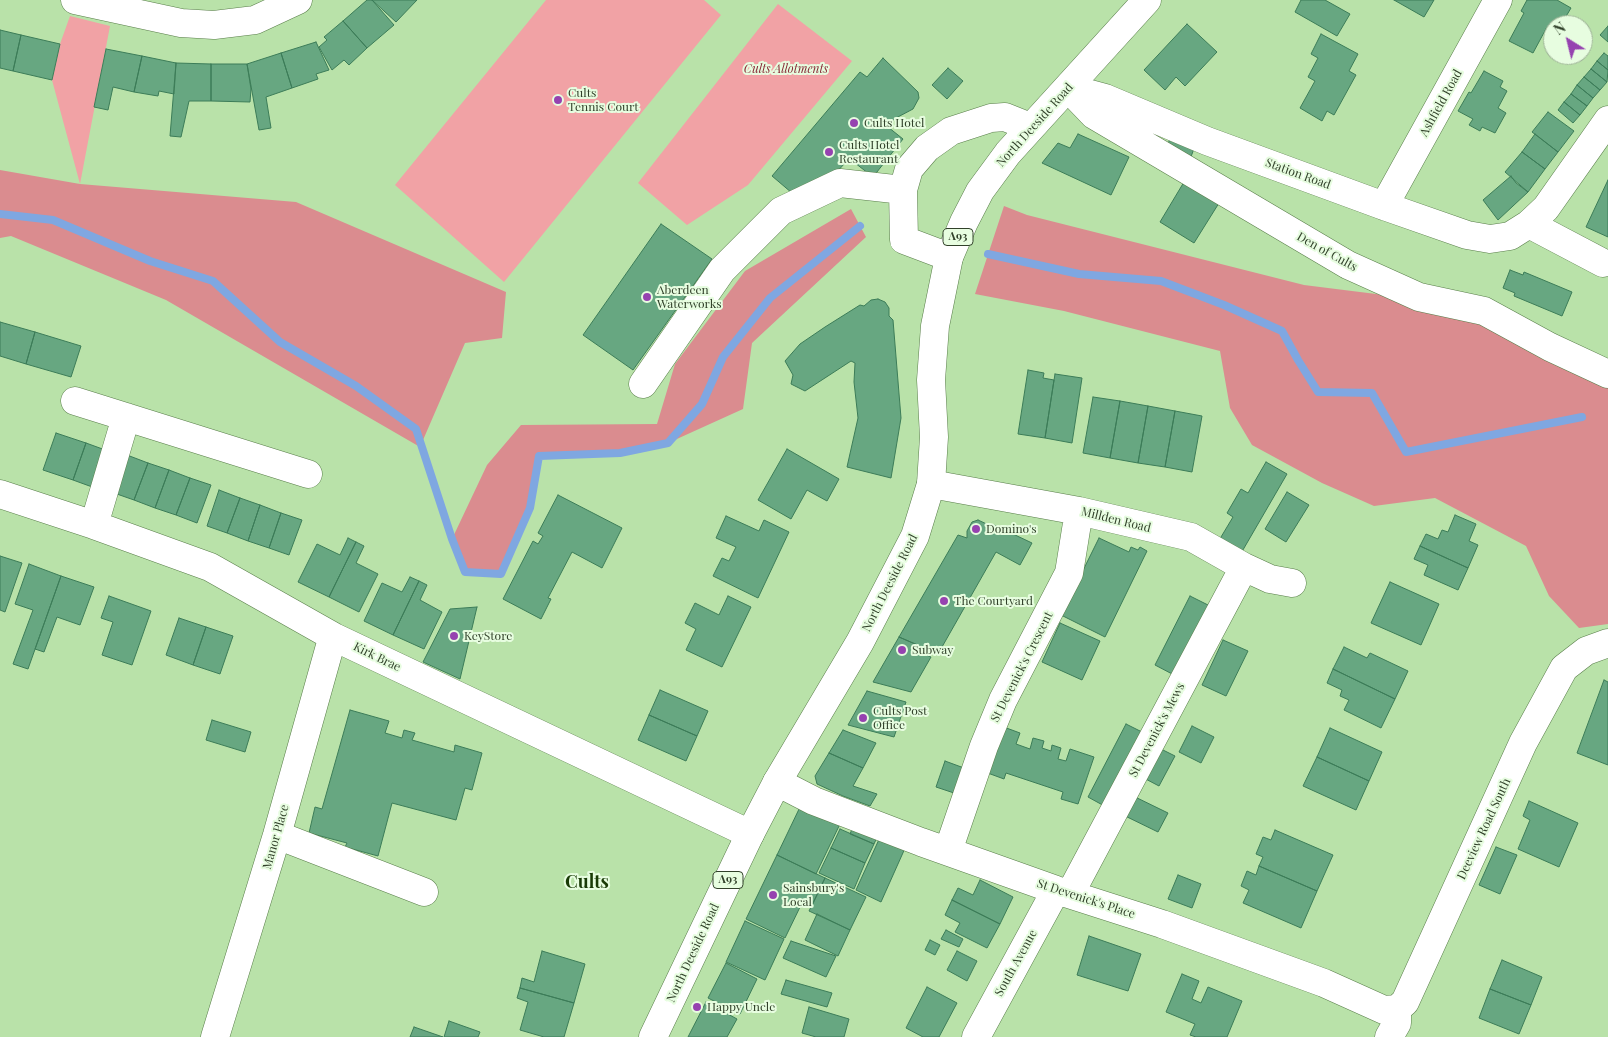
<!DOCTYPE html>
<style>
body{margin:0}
#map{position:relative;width:1608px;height:1037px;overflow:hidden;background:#b9e2a9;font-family:"Playfair Display",serif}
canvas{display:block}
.north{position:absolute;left:1543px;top:15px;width:50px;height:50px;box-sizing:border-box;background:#e7fde0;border:1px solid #9eb297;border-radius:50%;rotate:324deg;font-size:14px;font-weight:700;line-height:20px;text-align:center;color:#31412a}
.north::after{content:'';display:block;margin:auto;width:18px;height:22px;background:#9642b0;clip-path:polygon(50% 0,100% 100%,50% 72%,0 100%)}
</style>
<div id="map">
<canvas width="1608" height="1037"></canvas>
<div class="north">N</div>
</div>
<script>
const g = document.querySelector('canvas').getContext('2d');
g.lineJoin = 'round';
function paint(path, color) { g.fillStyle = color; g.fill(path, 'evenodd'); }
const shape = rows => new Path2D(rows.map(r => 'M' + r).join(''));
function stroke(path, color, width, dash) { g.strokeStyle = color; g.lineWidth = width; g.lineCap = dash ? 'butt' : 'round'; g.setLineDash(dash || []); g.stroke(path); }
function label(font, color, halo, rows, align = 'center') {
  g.font = font + ' "Playfair Display",serif'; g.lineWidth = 4; g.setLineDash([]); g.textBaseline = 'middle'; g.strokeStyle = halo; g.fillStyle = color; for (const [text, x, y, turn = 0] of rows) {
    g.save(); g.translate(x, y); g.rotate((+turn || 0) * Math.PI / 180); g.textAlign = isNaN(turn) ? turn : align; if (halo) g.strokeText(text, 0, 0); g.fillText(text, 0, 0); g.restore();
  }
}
const green = shape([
 [546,0,704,0,721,15,504,282,395,185],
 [778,4,852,61,748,185,687,225,638,183],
 [70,16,110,26,80,184,52,80,60,44]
]);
const forest = shape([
 [0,170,80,184,296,202,506,292,502,338,465,343,420,447,166,300,11,236,0,238],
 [1004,206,1027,215,1304,285,1384,295,1485,322,1608,388,1608,624,1579,628,1549,596,1526,546,1435,498,1374,506,1322,483,1252,445,1230,408,1220,351,1064,311,975,294],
 [851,209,866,237,752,343,743,409,668,443,620,453,539,456,530,508,501,574,465,572,452,539,487,465,521,425,657,424,675,364,745,271]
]);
const stream = shape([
 [0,214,53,220,150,261,213,281,280,342,356,386,416,429,452,539,465,572,501,574,530,508,539,456,620,453,668,443,702,404,723,357,770,298,860,226],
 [988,254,1079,274,1161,281,1224,305,1282,331,1298,360,1318,392,1372,393,1406,452,1582,417]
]);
const building = shape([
 [367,0,372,0,394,25,367,48,343,21,367,0],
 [372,0,417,0,396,22,372,0],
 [1301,0,1325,0,1350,14,1337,36,1295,12,1301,0],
 [1394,0,1434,0,1424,17,1394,0],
 [1527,0,1557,0,1571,8,1561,25,1553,25,1553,30,1547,27,1533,53,1509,41,1524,13,1521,11,1527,0],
 [343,21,367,48,349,65,344,60,332,70,319,47,327,40,324,37,343,21],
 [1187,24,1217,52,1185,86,1176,77,1165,90,1144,70,1187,24],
 [1608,26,1608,42,1600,35,1608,26],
 [0,30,21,35,13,71,0,68,0,30],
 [1321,34,1358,54,1349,71,1356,75,1334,115,1327,111,1322,121,1300,108,1315,81,1308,77,1318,58,1311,54,1321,34],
 [21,35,60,44,52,80,13,71,21,35],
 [316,42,329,70,316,74,318,79,292,88,281,53,316,42],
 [106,49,142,56,134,92,113,87,108,110,94,107,106,49],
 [281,53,292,88,266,97,271,128,259,130,247,64,281,53],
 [1604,53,1608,56,1608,70,1597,61,1604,53],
 [142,56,176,63,174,94,159,91,158,96,134,92,142,56],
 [883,58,918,92,919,98,913,109,894,119,888,127,903,139,873,177,855,163,845,163,835,174,792,193,772,176,860,72,867,77,883,58],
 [1597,61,1608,70,1607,82,1591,69,1597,61],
 [176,63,211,64,211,101,189,101,181,137,170,136,176,63],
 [211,64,247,64,251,89,250,102,211,101,211,64],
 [948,68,963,81,947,99,932,85,948,68],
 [1591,69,1607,82,1600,90,1584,77,1591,69],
 [1484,71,1503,81,1500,87,1507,91,1498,108,1506,113,1495,133,1482,127,1480,131,1469,125,1473,119,1458,111,1469,92,1471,93,1484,71],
 [1584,77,1600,90,1593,98,1577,85,1584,77],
 [1577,85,1593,98,1587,106,1571,94,1577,85],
 [1571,94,1587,106,1580,115,1564,102,1571,94],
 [1564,102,1580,115,1573,123,1558,110,1564,102],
 [1548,112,1574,131,1558,152,1532,132,1548,112],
 [1078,134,1129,157,1111,195,1042,163,1058,143,1070,148,1078,134],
 [1535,134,1558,152,1545,169,1522,152,1535,134],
 [1171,136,1195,146,1189,162,1165,152,1171,136],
 [1522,152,1545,169,1528,192,1505,172,1522,152],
 [1511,176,1516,183,1528,192,1498,220,1483,200,1511,176],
 [1608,180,1608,237,1586,227,1608,180],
 [1184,182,1219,203,1194,243,1160,222,1184,182],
 [661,224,712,259,633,370,583,335,661,224],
 [1510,270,1523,275,1524,272,1572,292,1562,316,1514,296,1515,293,1503,288,1510,270],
 [878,299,885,302,889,308,889,316,893,320,901,418,891,478,847,467,858,418,854,382,855,363,851,361,805,391,791,384,793,375,785,361,800,344,825,327,860,305,864,306,871,300,878,299],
 [0,322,35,332,26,364,0,356,0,322],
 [35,332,81,346,71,377,26,364,35,332],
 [1028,370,1044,373,1043,378,1054,380,1045,438,1018,434,1028,370],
 [1055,374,1082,378,1072,443,1045,438,1055,374],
 [1093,397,1120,401,1110,458,1083,453,1093,397],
 [1120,401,1148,406,1138,463,1110,458,1120,401],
 [1148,406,1175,411,1165,467,1138,463,1148,406],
 [1175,411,1202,416,1192,472,1165,467,1175,411],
 [56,433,86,443,73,480,43,470,56,433],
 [86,443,108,451,95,488,73,480,86,443],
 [787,449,839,479,827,501,807,490,791,519,758,500,787,449],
 [127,455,148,463,134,500,114,493,127,455],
 [1266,462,1287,474,1240,555,1218,542,1233,517,1227,513,1241,489,1248,493,1266,462],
 [148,463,169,470,155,508,134,500,148,463],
 [169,470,190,478,176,515,155,508,169,470],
 [190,478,211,485,197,523,176,515,190,478],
 [219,490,240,498,227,533,207,526,219,490],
 [1287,492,1309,505,1286,542,1265,529,1287,492],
 [558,495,622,528,602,568,572,552,548,598,551,599,541,619,503,599,533,541,538,544,543,536,538,533,558,495],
 [240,498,260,505,248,541,227,533,240,498],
 [260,505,281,513,269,548,248,541,260,505],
 [281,513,302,520,289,555,269,548,281,513],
 [1455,515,1476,524,1469,541,1478,545,1468,568,1420,546,1426,534,1438,539,1442,530,1448,532,1455,515],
 [726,516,759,531,764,520,789,532,758,598,713,576,722,558,729,561,736,547,716,538,726,516],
 [978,520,991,526,994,525,1032,543,1020,565,996,552,938,654,899,637,958,535,967,538,967,531,972,522,978,520],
 [348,538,356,542,329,597,298,582,317,544,340,555,348,538],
 [1099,538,1129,552,1131,547,1138,550,1140,547,1147,551,1105,637,1061,615,1099,538],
 [356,542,364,546,356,563,378,574,359,612,329,597,356,542],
 [1420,546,1468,568,1458,590,1424,575,1428,565,1414,559,1420,546],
 [0,556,22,563,5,612,0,610,0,556],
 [29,564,61,576,28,669,13,664,33,610,15,604,29,564],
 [61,576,94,587,80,625,57,617,44,652,35,649,61,576],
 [410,577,419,581,393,635,364,621,382,583,402,592,410,577],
 [419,581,427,585,420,600,442,612,424,649,393,635,419,581],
 [1390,582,1439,604,1421,645,1371,623,1390,582],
 [109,596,151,611,132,665,102,655,113,622,101,618,109,596],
 [728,596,751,607,722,667,686,650,696,629,685,623,695,603,719,615,728,596],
 [1190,596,1212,607,1176,676,1155,665,1190,596],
 [477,607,460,679,423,662,450,609,477,607],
 [179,618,206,627,193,665,166,655,179,618],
 [1060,623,1100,641,1082,680,1042,662,1060,623],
 [206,627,233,636,220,674,193,665,206,627],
 [899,637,920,646,917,651,931,657,911,692,873,682,899,637],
 [1223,640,1248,651,1226,696,1202,685,1223,640],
 [1344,647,1367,658,1370,653,1408,671,1395,699,1333,669,1344,647],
 [1333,669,1395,699,1381,728,1344,710,1349,700,1340,696,1342,690,1327,683,1333,669],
 [1604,680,1608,682,1608,765,1577,753,1604,680],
 [660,690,708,711,697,736,649,715,660,690],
 [867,691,906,702,894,737,848,725,867,691],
 [350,710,389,721,385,733,402,738,404,730,415,733,412,740,454,752,455,745,482,753,472,790,465,788,456,820,392,803,378,856,345,847,347,843,309,833,315,807,322,809,350,710],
 [649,715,697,736,686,761,638,740,649,715],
 [212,720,251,732,245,752,206,740,212,720],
 [1126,724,1146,734,1108,808,1088,797,1126,724],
 [1001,726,1020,733,1016,744,1030,749,1033,738,1044,741,1042,748,1051,751,1052,745,1061,748,1058,759,1066,761,1070,749,1094,757,1078,804,1061,799,1063,792,1006,773,1004,779,985,772,1001,726],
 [1192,726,1214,737,1201,763,1179,752,1192,726],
 [1330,728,1382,752,1369,781,1317,757,1330,728],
 [843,730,876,743,863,768,829,753,843,730],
 [1155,746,1175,756,1159,786,1140,776,1155,746],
 [829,753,863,768,853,786,877,794,870,806,843,796,817,784,815,776,829,753],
 [1317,757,1369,781,1356,810,1303,786,1317,757],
 [945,761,964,768,954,793,936,787,945,761],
 [1129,794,1168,813,1158,832,1119,813,1129,794],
 [1529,801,1578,823,1559,867,1518,849,1530,820,1523,816,1529,801],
 [801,805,840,824,816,874,777,855,801,805],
 [855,822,879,833,874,844,850,834,855,822],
 [840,829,874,844,865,863,831,848,840,829],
 [1275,830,1333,855,1317,891,1259,866,1263,857,1256,854,1263,837,1271,840,1275,830],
 [881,835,906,846,881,902,856,890,881,835],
 [1496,847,1517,855,1500,894,1479,885,1496,847],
 [831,848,865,863,854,889,819,873,831,848],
 [777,855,825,878,811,908,802,903,785,938,746,919,777,855],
 [1259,866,1317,891,1301,928,1243,903,1249,890,1241,886,1247,871,1256,875,1259,866],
 [1178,875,1201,884,1192,908,1168,899,1178,875],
 [825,878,866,897,850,930,809,911,825,878],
 [980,880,1013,897,1000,924,952,900,958,888,973,895,980,880],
 [952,900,1000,924,987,948,955,932,960,923,945,915,952,900],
 [817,914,850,930,838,956,805,940,817,914],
 [745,921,784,939,765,980,726,962,745,921],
 [946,930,963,939,959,947,941,939,946,930],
 [1089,936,1141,954,1128,991,1077,975,1089,936],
 [930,940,940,945,935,955,925,950,930,940],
 [791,941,836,956,826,977,783,958,791,941],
 [542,951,585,964,574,1003,520,988,522,978,534,982,542,951],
 [957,951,977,961,967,981,947,970,957,951],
 [1502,960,1542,977,1531,1005,1490,989,1502,960],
 [726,963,757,979,740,1014,708,998,726,963],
 [1182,974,1199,981,1192,999,1201,1003,1208,987,1242,1001,1227,1037,1196,1037,1190,1035,1195,1024,1166,1012,1182,974],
 [786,980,832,993,827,1007,781,994,786,980],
 [927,987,957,1003,939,1037,923,1037,906,1028,927,987],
 [520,988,574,1003,564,1037,544,1037,520,1030,528,1002,517,998,520,988],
 [1490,989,1531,1005,1519,1034,1479,1018,1490,989],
 [706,1002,737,1019,727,1037,688,1037,706,1002],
 [809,1007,849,1019,844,1037,816,1037,802,1033,809,1007],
 [449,1021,480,1032,478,1037,444,1037,449,1021],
 [414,1027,443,1037,410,1037,414,1027]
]);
const minor = shape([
 [75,0,181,23,214,25,255,20,298,0],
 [1068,88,1105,98,1207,141,1384,206,1467,235,1490,239,1510,236,1529,224,1546,208,1608,120],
 [1068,88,1094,115,1348,265,1419,297,1484,311,1550,347,1608,374],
 [1384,206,1498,0],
 [1529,224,1603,263],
 [949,257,904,240,903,190,909,169,927,148,951,131,991,118,1005,117,1030,127],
 [643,384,722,270,781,211,840,183,903,190],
 [75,401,308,474],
 [931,484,1079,511,1191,537,1244,567,1270,579,1292,583],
 [0,494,94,525,210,567,334,637,750,834],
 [94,525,126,417],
 [777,782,814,801,921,842,1056,890,1162,924,1324,983,1384,1010,1397,1009],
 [277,835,424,892],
 [948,851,984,746,1003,700,1069,573,1079,511],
 [1070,894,1244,567],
 [215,1037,277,835,330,646,334,637],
 [976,1037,1056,890],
 [1389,1037,1397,1023,1397,1009,1405,1002,1523,743,1564,668,1586,651,1608,643]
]);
const major = shape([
 [653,1037,750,834,777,782,860,642,915,536,931,484,934,437,931,380,935,326,949,257,964,222,980,191,1008,153,1147,0]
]);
const markers = [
 [558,100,5,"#9642b0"],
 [854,123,5,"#9642b0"],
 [829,152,5,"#9642b0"],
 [647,297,5,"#9642b0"],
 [976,529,5,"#9642b0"],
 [944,601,5,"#9642b0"],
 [454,636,5,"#9642b0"],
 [902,650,5,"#9642b0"],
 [863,718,5,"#9642b0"],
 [773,895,5,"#9642b0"],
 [697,1007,5,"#9642b0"]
];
const shields = [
 [958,237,30],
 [728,880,30]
];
const shieldNames = [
 ["A93",958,237],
 ["A93",728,880]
];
const parkNames = [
 ["Cults Allotments",786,69]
];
const poiNames = [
 ["Cults",568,93],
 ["Tennis Court",568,107],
 ["Cults Hotel",864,123],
 ["Cults Hotel",839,145],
 ["Restaurant",839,159],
 ["Aberdeen",657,290],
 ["Waterworks",657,304],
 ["Domino's",986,529],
 ["The Courtyard",954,601],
 ["KeyStore",464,636],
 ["Subway",912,650],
 ["Cults Post",873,711],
 ["Office",873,725],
 ["Sainsbury's",783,888],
 ["Local",783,902],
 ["Happy Uncle",707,1007]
];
const streetNames = [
 ["Ashfield Road",1441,103,-61],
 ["North Deeside Road",1035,125,-48],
 ["Station Road",1298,174,20],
 ["Den of Cults",1327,252,29],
 ["Millden Road",1116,520,14],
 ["North Deeside Road",890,583,-63],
 ["Kirk Brae",377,657,26],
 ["St Devenick's Crescent",1022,667,-63],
 ["St Devenick's Mews",1157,730,-62],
 ["Deeview Road South",1484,829,-65],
 ["Manor Place",276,837,-74],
 ["St Devenick's Place",1086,899,18],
 ["North Deeside Road",693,953,-65],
 ["South Avenue",1016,963,-61]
];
const districtNames = [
 ["Cults",587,882]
];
paint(green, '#f1a2a5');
paint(forest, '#da8c8f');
stroke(stream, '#7fa7e1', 8);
paint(building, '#67a781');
stroke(building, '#3c7c58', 1);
stroke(minor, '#597e4a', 29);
stroke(major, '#597e4a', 29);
stroke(minor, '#fff', 28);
stroke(major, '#fff', 28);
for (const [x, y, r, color] of markers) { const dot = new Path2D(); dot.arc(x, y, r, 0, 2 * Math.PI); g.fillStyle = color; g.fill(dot); stroke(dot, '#e7fde0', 2); }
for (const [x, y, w] of shields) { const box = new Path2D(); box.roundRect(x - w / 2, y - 8.5, w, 17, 4); g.fillStyle = '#e7fde0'; g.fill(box); stroke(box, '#31412a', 1); }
label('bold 11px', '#31412a', null, shieldNames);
label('italic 12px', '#872a36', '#e7fde0', parkNames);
label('12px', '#31412a', '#e7fde0', poiNames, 'left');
label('12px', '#31412a', '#e7fde0', streetNames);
label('bold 18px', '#193b06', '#e7fde0', districtNames);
</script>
